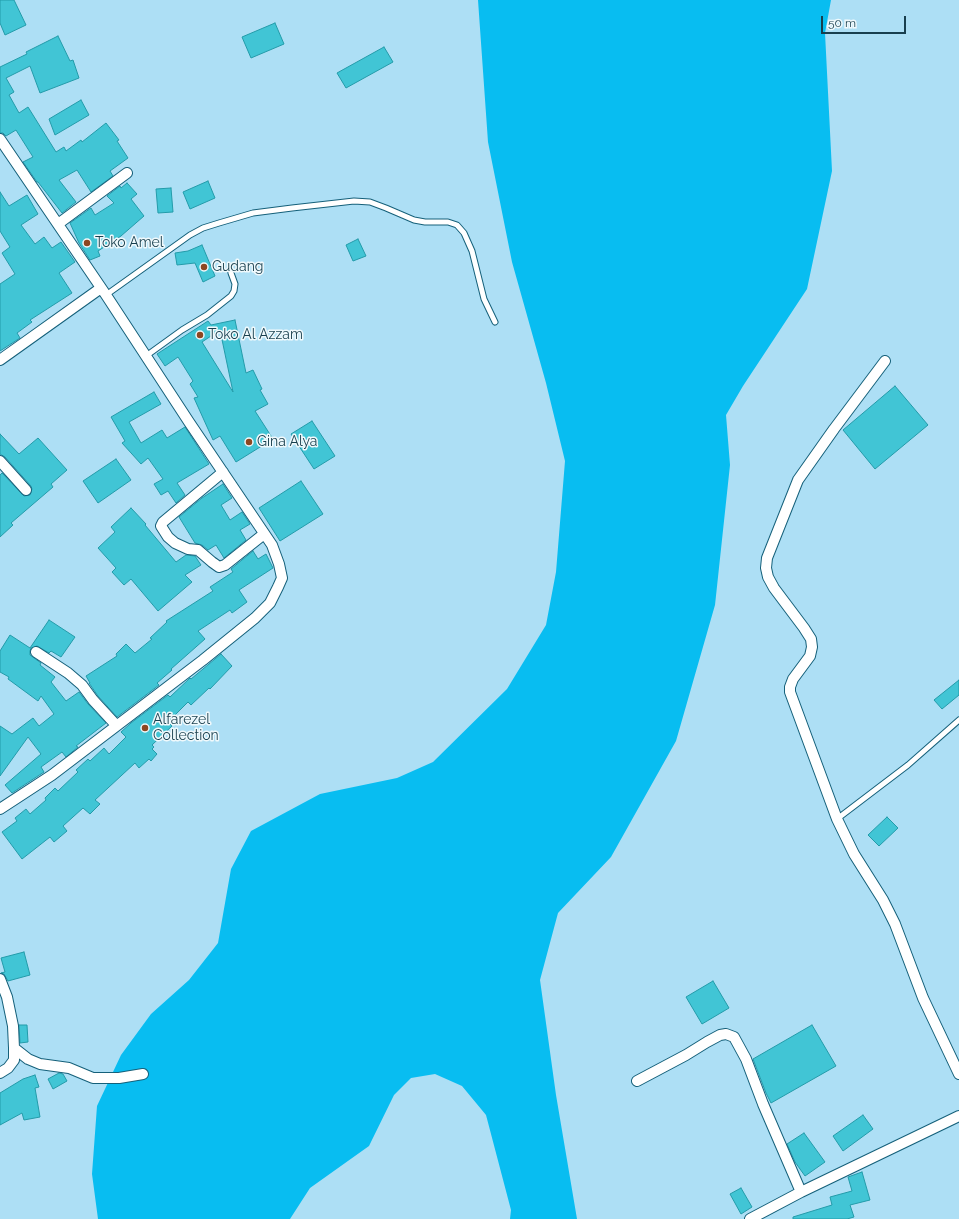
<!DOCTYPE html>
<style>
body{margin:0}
#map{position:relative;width:959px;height:1219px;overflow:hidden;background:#addff5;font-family:Raleway,sans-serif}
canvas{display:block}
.scale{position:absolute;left:821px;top:16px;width:85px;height:18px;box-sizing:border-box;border:2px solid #183f4e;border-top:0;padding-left:5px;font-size:12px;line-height:14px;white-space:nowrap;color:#183f4e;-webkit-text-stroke:3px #f0f9fc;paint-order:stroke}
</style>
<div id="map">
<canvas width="959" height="1219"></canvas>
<div class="scale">50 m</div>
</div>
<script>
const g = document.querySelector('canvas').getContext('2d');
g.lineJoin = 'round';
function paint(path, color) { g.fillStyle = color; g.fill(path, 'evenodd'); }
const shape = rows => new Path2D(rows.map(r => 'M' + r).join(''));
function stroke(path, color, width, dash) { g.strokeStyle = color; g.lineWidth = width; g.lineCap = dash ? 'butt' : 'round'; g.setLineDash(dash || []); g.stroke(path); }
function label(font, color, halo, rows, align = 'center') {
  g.font = font + ' Raleway,sans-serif'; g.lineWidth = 3; g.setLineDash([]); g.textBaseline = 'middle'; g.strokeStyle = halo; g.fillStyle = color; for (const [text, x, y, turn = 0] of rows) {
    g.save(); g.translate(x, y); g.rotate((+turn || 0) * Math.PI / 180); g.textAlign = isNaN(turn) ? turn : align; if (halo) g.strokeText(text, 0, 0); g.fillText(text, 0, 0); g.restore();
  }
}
const water = shape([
 [478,0,831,0,825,33,832,171,807,289,743,386,726,415,730,465,715,605,676,741,611,857,558,913,540,980,556,1095,577,1219,510,1219,511,1210,486,1115,462,1086,435,1074,411,1078,394,1095,369,1146,310,1188,290,1219,98,1219,92,1174,97,1106,121,1055,151,1014,189,980,218,943,231,869,251,831,320,794,397,778,433,762,507,689,546,625,556,572,565,461,546,383,512,262,488,142]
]);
const building = shape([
 [0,0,14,0,26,25,5,35,0,23,0,0],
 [275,23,284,44,251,58,242,37,275,23],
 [58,36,70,61,73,60,79,78,40,93,30,66,6,78,14,92,9,95,19,113,28,107,56,152,64,147,66,151,81,140,82,142,106,123,119,140,117,141,128,158,110,171,113,176,91,192,77,170,59,180,76,202,62,213,38,182,37,182,23,162,33,157,16,130,6,136,3,133,0,133,0,67,27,54,26,52,58,36],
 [384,47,393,62,346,88,337,73,384,47],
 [81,100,89,115,55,135,49,119,81,100],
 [208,181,215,198,190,209,183,192,208,181],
 [127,183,137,194,131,199,144,216,121,236,98,251,100,256,90,260,79,243,70,223,91,208,95,215,114,203,107,196,120,186,121,188,127,183],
 [171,188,173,212,158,213,156,189,171,188],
 [0,192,9,206,27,195,38,214,21,225,35,244,44,237,52,248,61,242,75,262,59,273,72,293,30,320,32,322,17,333,20,338,0,351,0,284,15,274,2,253,10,247,0,231,0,192],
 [358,239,366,256,353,261,346,245,358,239],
 [202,245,215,276,203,282,195,263,177,265,175,253,188,251,202,245],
 [235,320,246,373,253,370,262,389,260,390,268,404,255,411,273,439,236,462,220,436,213,440,194,398,198,397,190,384,193,381,178,357,165,366,157,354,208,321,211,325,235,320],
 [220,330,233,392,202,342,220,330],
 [895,386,928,425,875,469,843,430,895,386],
 [154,392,161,404,129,422,141,443,162,430,167,438,185,427,209,464,177,483,185,495,176,503,168,491,161,495,154,484,163,479,148,458,141,464,122,443,125,441,111,417,154,392],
 [312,421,335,456,314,469,291,434,312,421],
 [0,434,19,454,38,438,67,470,51,484,53,487,11,523,13,525,0,537,0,475,2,473,24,496,30,495,32,489,31,486,5,457,0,454,0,434],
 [116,459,131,480,98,503,83,481,116,459],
 [301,481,323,514,280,541,259,508,301,481],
 [223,484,232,498,221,505,230,520,242,512,250,524,240,530,246,540,224,558,216,545,208,550,202,545,195,543,179,517,202,498,223,484],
 [131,508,146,524,145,525,176,562,186,555,195,556,201,565,185,575,192,582,158,611,131,579,124,585,112,572,116,568,98,548,115,532,111,527,131,508],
 [253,551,258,559,266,554,273,568,239,590,247,602,232,613,230,610,198,631,205,639,171,669,172,670,157,683,159,685,117,717,98,696,89,683,90,683,86,676,117,656,116,654,126,644,135,653,152,639,150,638,167,622,166,621,213,591,210,587,233,572,231,569,253,551],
 [49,620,75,637,61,657,51,651,49,653,37,646,31,648,30,651,30,655,41,663,40,665,55,677,51,682,66,701,79,692,88,704,106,723,76,746,78,747,66,757,62,752,41,767,44,772,12,793,5,785,41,754,28,737,0,776,0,726,12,734,33,718,39,726,54,714,41,696,38,701,8,679,9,677,0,672,0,651,10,635,30,648,49,620],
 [221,654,232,666,210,689,209,688,191,705,188,702,168,722,172,726,152,745,154,747,152,749,157,754,151,761,149,759,139,768,135,763,95,800,100,804,90,814,83,808,63,826,67,831,54,842,50,837,22,859,2,832,17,821,15,818,26,809,30,814,46,800,45,798,55,788,58,791,78,772,76,770,88,759,90,761,104,748,109,754,126,737,121,732,131,723,168,695,170,697,190,678,191,679,221,654],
 [959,680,959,695,942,709,934,700,959,680],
 [887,817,898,828,879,846,868,835,887,817],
 [24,952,30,975,8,981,4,974,1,973,5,972,1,958,24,952],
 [713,981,729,1008,702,1024,686,997,713,981],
 [19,1025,27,1025,28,1042,20,1043,19,1025],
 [812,1025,836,1066,771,1103,766,1093,753,1059,812,1025],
 [59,1073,63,1074,67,1081,53,1089,48,1079,59,1073],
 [35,1075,39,1087,35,1088,40,1117,24,1120,22,1113,0,1125,0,1093,23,1079,35,1075],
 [863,1115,873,1129,843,1151,833,1136,863,1115],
 [804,1133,825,1162,805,1176,795,1162,787,1144,804,1133],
 [862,1172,870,1200,850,1205,854,1217,847,1219,793,1219,793,1217,832,1205,830,1197,852,1191,848,1177,862,1172],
 [741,1188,752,1207,741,1214,730,1194,741,1188]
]);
const lane = shape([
 [106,295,190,235,203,228,219,223,253,213,292,208,354,201,370,202,386,208,414,220,425,222,448,222,457,225,464,233,472,251,484,299,495,322],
 [146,356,182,330,207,315,231,296,234,291,235,284,231,273],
 [837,819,908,765,959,720]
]);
const street = shape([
 [0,139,106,295,189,422,272,545,279,564,282,578,278,587,270,603,255,618,203,660,52,775,0,809],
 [58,224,127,173],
 [0,360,101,288],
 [885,361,834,429,798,480,767,558,766,568,768,577,774,588,804,628,811,639,812,647,810,656,793,679,790,687,790,692,837,819,854,854,883,900,895,924,923,998,959,1074],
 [0,461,26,490],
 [223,472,163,522,161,526,168,537,175,543,188,549,198,550,212,562,219,567,225,565,264,534],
 [36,652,68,673,82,685,93,700,116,725],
 [0,979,7,997,13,1026,14,1048,14,1060,8,1068,0,1073],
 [14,1048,28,1059,40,1064,69,1068,93,1078,119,1078,143,1074],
 [637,1081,686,1055,707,1042,720,1035,726,1034,734,1037,746,1059,763,1104,801,1192],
 [750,1219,801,1192,959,1116]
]);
const markers = [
 [87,243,4,"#8d4721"],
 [204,267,4,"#8d4721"],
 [200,335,4,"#8d4721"],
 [249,442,4,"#8d4721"],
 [145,728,4,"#8d4721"]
];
const poiNames = [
 ["Toko Amel",95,243],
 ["Gudang",212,267],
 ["Toko Al Azzam",208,335],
 ["Gina Alya",257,442],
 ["Alfarezel",153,720],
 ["Collection",153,736]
];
paint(water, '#08bdf1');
paint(building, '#41c5d5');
stroke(building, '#239ba9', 1);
stroke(lane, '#15607a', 7);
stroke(street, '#15607a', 12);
stroke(lane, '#fff', 5);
stroke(street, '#fff', 10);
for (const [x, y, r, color] of markers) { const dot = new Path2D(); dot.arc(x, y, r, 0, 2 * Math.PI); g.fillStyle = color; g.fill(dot); stroke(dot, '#f0f9fc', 1.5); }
label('14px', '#183f4e', '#f0f9fc', poiNames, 'left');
</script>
